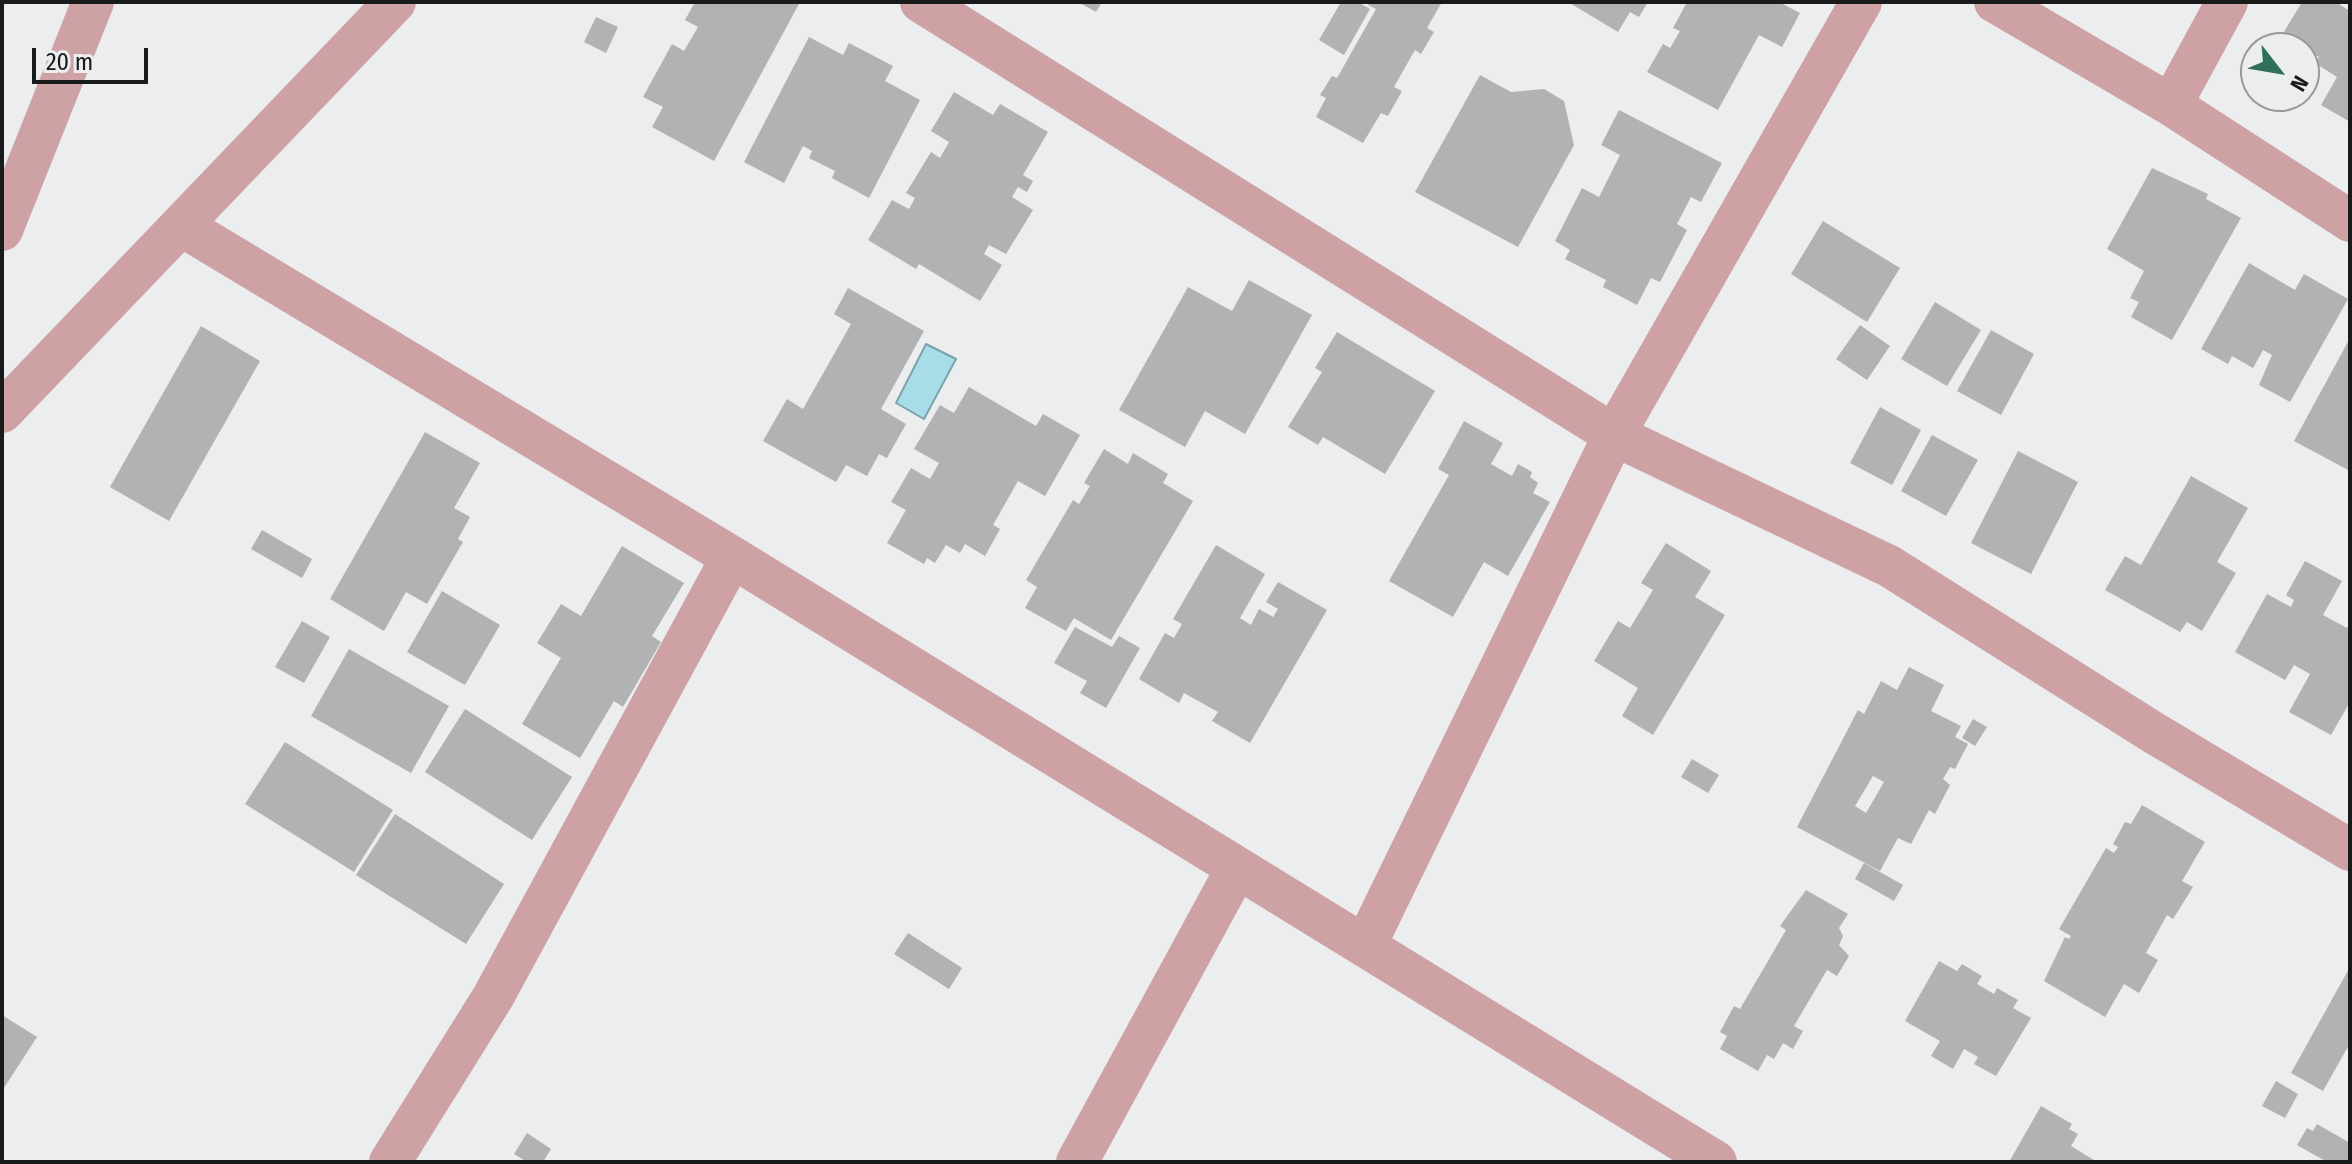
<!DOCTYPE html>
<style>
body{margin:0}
#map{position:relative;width:2352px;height:1164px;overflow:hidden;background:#ebedef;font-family:"Fira Sans Condensed",sans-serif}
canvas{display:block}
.frame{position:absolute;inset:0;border:4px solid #191a1a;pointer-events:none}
.north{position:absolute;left:2240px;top:32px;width:80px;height:80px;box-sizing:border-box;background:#ebedef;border:2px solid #97999a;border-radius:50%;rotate:121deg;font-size:22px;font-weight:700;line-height:32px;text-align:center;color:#191a1a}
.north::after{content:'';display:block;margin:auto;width:28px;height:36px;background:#306f5c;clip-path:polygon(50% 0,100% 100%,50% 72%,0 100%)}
.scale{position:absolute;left:32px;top:48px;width:116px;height:36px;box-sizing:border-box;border:4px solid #191a1a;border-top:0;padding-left:10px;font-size:24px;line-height:28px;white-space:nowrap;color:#191a1a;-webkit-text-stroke:6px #ebedef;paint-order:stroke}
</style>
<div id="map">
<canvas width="2352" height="1164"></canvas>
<div class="frame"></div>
<div class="north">N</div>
<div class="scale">20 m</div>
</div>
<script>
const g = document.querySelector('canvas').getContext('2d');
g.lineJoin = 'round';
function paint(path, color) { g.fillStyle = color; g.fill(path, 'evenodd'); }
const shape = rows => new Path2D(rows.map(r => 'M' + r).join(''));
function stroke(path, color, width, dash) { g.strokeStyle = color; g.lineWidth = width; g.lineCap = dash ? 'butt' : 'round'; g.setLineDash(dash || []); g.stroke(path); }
const water = shape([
 [926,344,956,359,924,419,896,403,926,344]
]);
const building = shape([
 [695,2,800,2,714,161,652,127,663,107,643,97,672,44,684,51,698,27,685,20],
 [1078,2,1102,2,1096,12],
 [1341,2,1358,2,1370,9,1344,55,1319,40],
 [1370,2,1442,2,1427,28,1434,32,1421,54,1415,50,1394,87,1402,91,1388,116,1381,113,1363,143,1316,117,1326,98,1320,95,1332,76,1337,78,1376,9,1368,5],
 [1568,2,1648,2,1639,17,1630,12,1618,32],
 [1687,2,1779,2,1800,13,1782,47,1759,35,1718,110,1647,72,1663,44,1670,48,1680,31,1673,28],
 [2302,2,2342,2,2340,5,2350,11,2350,122,2321,105,2337,77,2315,63,2319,57,2282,35],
 [596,17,618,27,606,53,584,42],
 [809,37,843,55,849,43,893,66,885,81,920,100,869,198,832,178,835,171,809,158,812,151,803,146,784,183,744,162],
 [1480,75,1511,92,1544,89,1564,101,1574,145,1518,247,1415,192],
 [954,92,993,115,1000,104,1048,132,1023,175,1033,181,1027,192,1018,187,1012,197,1033,210,1006,254,989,245,984,254,1002,265,980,301,919,264,916,269,868,240,892,200,909,209,915,198,906,193,931,152,940,158,949,142,931,131],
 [1619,110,1722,163,1701,202,1691,197,1677,224,1687,230,1660,282,1651,278,1637,305,1603,287,1606,280,1565,259,1570,250,1555,241,1582,188,1599,197,1620,155,1601,145],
 [2152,168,2208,194,2206,199,2241,218,2172,340,2131,317,2139,302,2130,298,2144,271,2107,249],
 [1823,221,1900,268,1867,322,1791,274],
 [2249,263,2295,290,2304,274,2348,299,2290,402,2259,385,2272,355,2263,350,2253,368,2232,356,2228,364,2201,349],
 [1249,280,1312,315,1245,434,1205,411,1185,447,1119,410,1188,287,1232,311],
 [848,288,924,331,881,409,906,424,887,458,879,454,867,476,846,465,836,482,763,441,787,399,803,409,851,324,834,314],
 [1935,302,1981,330,1947,386,1901,359],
 [1860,325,1890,346,1867,380,1836,359],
 [201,326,260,361,169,521,110,487],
 [1991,330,2034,354,2001,415,1957,391],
 [1337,332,1435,391,1385,474,1323,437,1318,445,1288,427,1322,372,1315,368],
 [2350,338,2350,471,2294,441],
 [969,387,1036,426,1043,414,1080,435,1045,496,1018,481,993,525,1000,529,985,556,965,544,960,553,946,545,935,563,927,558,924,564,887,543,906,510,891,502,911,468,930,479,939,463,914,449,940,405,954,413],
 [1880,407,1921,430,1892,485,1850,463],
 [1464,421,1503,443,1491,464,1512,476,1518,464,1532,472,1530,477,1538,483,1533,493,1550,502,1508,576,1484,562,1453,617,1389,581,1449,475,1438,469],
 [425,432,480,463,454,508,470,517,458,539,463,542,427,604,406,592,384,631,330,599],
 [1932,435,1978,460,1946,516,1901,491],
 [1104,449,1128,464,1133,453,1168,474,1163,483,1193,501,1111,640,1074,618,1066,631,1025,608,1037,587,1026,580,1073,500,1079,504,1090,486,1084,483],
 [2018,451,2078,482,2031,574,1971,543],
 [2191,476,2248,508,2217,562,2236,573,2202,631,2187,622,2180,632,2105,590,2125,556,2141,565],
 [262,530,312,559,302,578,251,549],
 [1666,543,1711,571,1695,597,1725,615,1653,735,1622,716,1638,688,1594,661,1618,621,1630,628,1653,590,1641,583],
 [1216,545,1265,574,1240,618,1251,625,1259,609,1273,617,1278,609,1266,602,1278,582,1327,610,1250,743,1212,721,1218,712,1184,693,1179,703,1139,679,1165,633,1174,638,1182,624,1173,619],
 [622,546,684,583,652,636,661,642,623,707,614,701,580,758,522,724,561,658,537,643,561,604,581,616],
 [2305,561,2342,581,2323,615,2347,628,2350,622,2350,702,2331,735,2289,712,2310,674,2294,665,2285,680,2235,652,2267,594,2291,607,2294,600,2286,595],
 [442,591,500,625,465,685,407,652],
 [302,621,330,637,304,683,275,667],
 [1075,627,1112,647,1119,636,1140,648,1106,708,1080,693,1087,681,1054,663],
 [349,649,449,706,411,773,311,716],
 [1909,667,1944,685,1931,711,1961,726,1955,737,1968,744,1955,769,1950,767,1943,779,1950,785,1935,814,1929,810,1911,844,1898,838,1880,871,1797,827,1858,710,1864,714,1881,681,1897,690],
 [1873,776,1884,782,1866,813,1855,806],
 [465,709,572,777,532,840,425,772],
 [1973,719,1987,727,1975,746,1962,738],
 [285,742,393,810,354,872,245,804],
 [1692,759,1719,775,1708,793,1681,777],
 [2142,805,2205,842,2182,881,2193,887,2173,919,2167,915,2146,953,2158,960,2139,993,2124,984,2105,1017,2044,981,2065,937,2069,939,2071,936,2059,929,2106,848,2114,853,2118,847,2113,844,2125,822,2131,824],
 [395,814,504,884,466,944,356,875],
 [1864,863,1903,885,1894,901,1855,879],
 [1806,890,1848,914,1839,928,1843,936,1839,945,1849,956,1837,976,1827,970,1794,1026,1803,1031,1793,1049,1783,1043,1774,1059,1767,1055,1758,1071,1720,1049,1727,1036,1720,1032,1734,1006,1740,1009,1786,930,1780,926],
 [908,933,962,968,949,989,894,954],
 [1939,961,1957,971,1962,964,1982,976,1977,984,1994,994,1997,988,2018,1000,2013,1008,2031,1018,1996,1076,1974,1064,1978,1057,1964,1049,1953,1069,1931,1056,1940,1041,1905,1021],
 [2350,967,2350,1043,2323,1091,2291,1073],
 [2,1015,37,1037,2,1091],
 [2276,1081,2298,1094,2285,1118,2262,1106],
 [2041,1106,2072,1124,2069,1129,2078,1134,2071,1146,2097,1162,2009,1162],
 [2317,1124,2350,1143,2350,1162,2327,1162,2297,1145,2307,1128,2313,1131],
 [527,1133,551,1149,543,1162,527,1162,514,1154]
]);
const minor = shape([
 [921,2,1614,435,1889,566,2154,733,2350,850],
 [1995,2,2171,105,2350,221],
 [2171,105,2227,2],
 [182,226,732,557,1716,1162],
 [2,230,93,2],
 [2,412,395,2],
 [1365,946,1614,435,1861,2],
 [390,1162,493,997,732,557],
 [1077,1162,1237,868]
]);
paint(water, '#a7dde8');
stroke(water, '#7ca2aa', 2);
paint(building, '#b0b2b4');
stroke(minor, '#cea2a4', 42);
</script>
